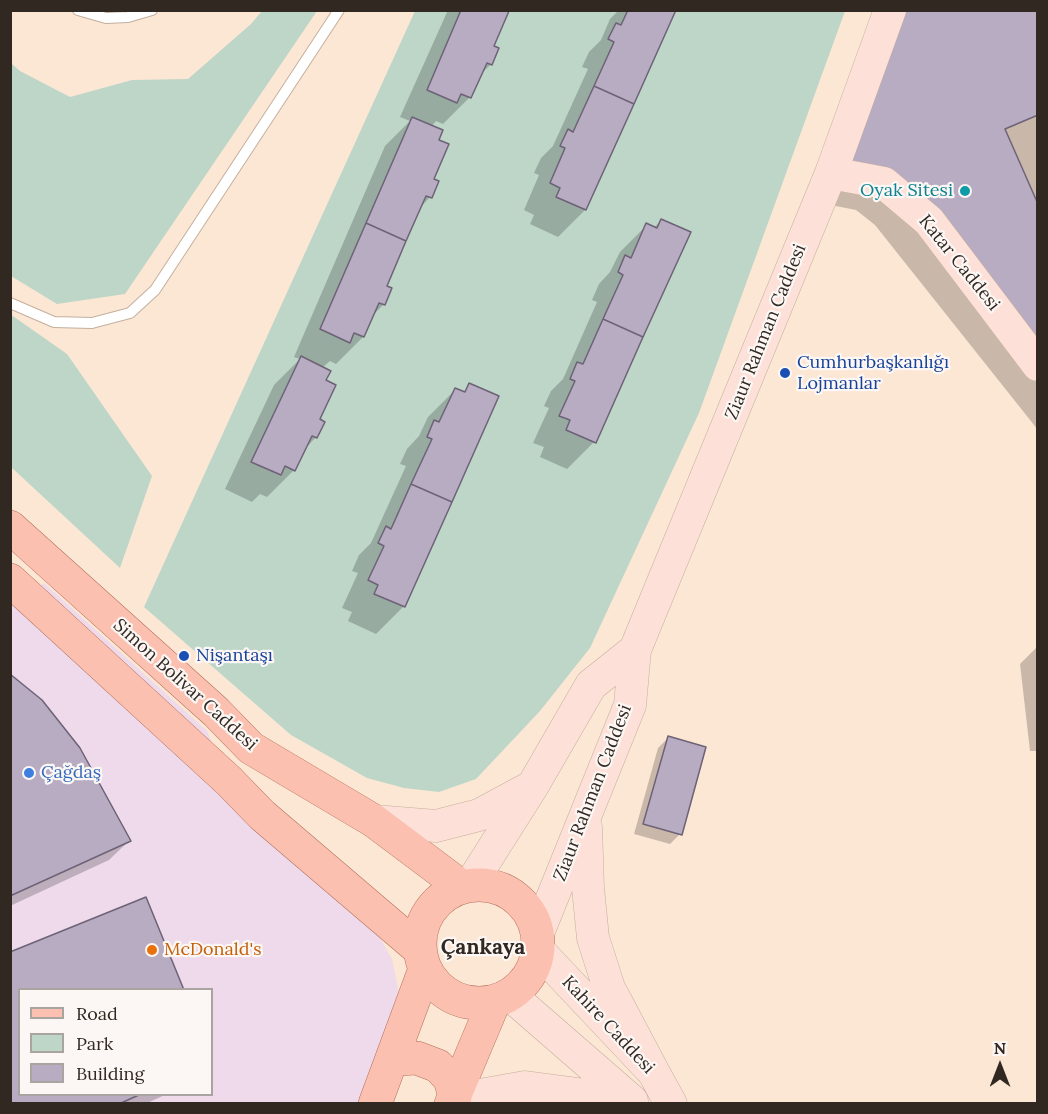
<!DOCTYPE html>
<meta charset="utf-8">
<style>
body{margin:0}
#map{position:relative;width:1048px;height:1114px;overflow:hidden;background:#fce7d4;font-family:Lora,serif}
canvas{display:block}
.frame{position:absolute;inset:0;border:12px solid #302821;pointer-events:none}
.legend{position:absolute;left:18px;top:988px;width:195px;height:108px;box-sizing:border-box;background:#fcf7f4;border:2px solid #aaa4a0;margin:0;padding:8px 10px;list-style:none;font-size:18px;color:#302821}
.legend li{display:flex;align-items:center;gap:12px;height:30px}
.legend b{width:30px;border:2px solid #aaa4a0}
.north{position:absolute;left:970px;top:1036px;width:60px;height:60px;-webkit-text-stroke:4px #fcf7f4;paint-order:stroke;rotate:0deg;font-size:16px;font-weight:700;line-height:24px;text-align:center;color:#302821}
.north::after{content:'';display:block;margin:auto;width:21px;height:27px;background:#302821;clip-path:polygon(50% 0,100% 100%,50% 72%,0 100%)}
</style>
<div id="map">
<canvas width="1048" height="1114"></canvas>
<div class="frame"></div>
<ul class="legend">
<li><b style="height:8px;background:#fbc0af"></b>Road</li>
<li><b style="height:16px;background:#bdd6c8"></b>Park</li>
<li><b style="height:16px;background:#b8acc2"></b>Building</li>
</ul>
<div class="north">N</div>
</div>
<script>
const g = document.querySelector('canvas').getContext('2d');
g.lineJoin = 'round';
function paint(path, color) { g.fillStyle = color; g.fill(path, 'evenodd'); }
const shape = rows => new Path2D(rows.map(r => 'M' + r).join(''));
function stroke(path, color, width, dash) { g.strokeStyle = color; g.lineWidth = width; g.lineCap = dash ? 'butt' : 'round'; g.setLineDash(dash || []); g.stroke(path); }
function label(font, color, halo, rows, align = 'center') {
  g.font = font + ' Lora,serif'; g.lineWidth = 4.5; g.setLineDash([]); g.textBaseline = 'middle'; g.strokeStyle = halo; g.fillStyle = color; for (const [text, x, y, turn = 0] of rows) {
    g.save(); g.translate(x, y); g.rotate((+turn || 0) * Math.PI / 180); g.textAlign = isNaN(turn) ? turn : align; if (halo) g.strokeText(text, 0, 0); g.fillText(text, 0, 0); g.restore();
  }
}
const commercial = shape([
 [44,583,207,731,229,781,356,895,392,959,398,989,395,1043,375,1103,11,1103,10,608],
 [20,990,212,990,212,1094,20,1094]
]);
const green = shape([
 [262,11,317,11,125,294,57,304,11,276,11,63,20,71,70,97,132,80,188,79,251,24],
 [415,11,845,11,699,413,590,648,540,711,476,779,439,792,404,788,367,778,291,735,144,607],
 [10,314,67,354,152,476,120,568,11,467]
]);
const shadow = shape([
 [65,10,122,10,105,16,86,16],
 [448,10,507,12,492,46,491,64,479,76,470,97,443,124,436,121,431,127,430,197,419,209,385,286,384,304,372,316,363,337,336,364,330,361,322,368,324,380,316,437,304,450,294,470,267,497,260,494,252,502,225,489,274,385,300,359,294,357,385,146,410,121,400,117],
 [619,10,675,10,585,210,558,237,530,224,534,215,524,210,539,175,534,173,541,158,553,146,588,69,582,67,589,52,601,40,610,19],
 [1038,10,1038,430,875,225,856,210,805,200],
 [661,220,594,442,567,469,540,457,544,447,533,443,549,408,544,406,551,391,563,379,597,302,592,300,599,284,610,272,620,252,647,225,654,228],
 [470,385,497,397,403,607,376,634,348,621,352,612,342,608,358,573,352,571,359,555,371,543,406,466,400,464,407,449,419,436,428,417,455,390,462,393],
 [1038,646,1038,751,1030,751,1020,664],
 [10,676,129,841,109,860,10,906],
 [668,738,680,834,670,844,634,834,658,748],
 [20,990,20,1094,167,1094,145,1104,10,1104]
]);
const building = shape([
 [461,10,509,11,494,46,499,48,492,65,487,63,471,98,461,94,457,103,427,90,461,10],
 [628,10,676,10,634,104,594,86,614,42,608,39,616,23,621,25,628,10],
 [890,10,1038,10,1038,369,902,198,831,173,890,10],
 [594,86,634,104,586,210,556,197,560,188,550,183,565,148,560,146,568,129,573,132,594,86],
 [1038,115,1038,204,1005,129,1038,115],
 [412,117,443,130,439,140,449,144,434,179,439,181,432,198,426,196,406,241,366,223,412,117],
 [661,219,691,232,643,337,603,319,623,275,618,272,625,255,631,258,646,223,657,228,661,219],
 [366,223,406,241,387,286,392,288,385,305,379,303,364,337,354,333,350,343,320,329,366,223],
 [603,319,643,337,596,443,566,430,570,420,559,416,575,381,570,379,577,362,583,364,603,319],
 [301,356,331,371,326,380,336,385,320,419,325,422,317,438,312,436,295,471,285,466,281,475,251,462,301,356],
 [469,383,499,396,452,502,411,484,432,439,427,437,434,420,439,422,455,388,465,392,469,383],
 [411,484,452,502,405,607,374,594,378,585,368,580,384,546,378,543,386,526,391,529,411,484],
 [10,674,42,700,80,748,131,841,10,896,10,674],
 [668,736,706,747,682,835,643,824,668,736],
 [146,897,184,990,20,990,20,1094,141,1094,119,1104,10,1104,10,952,146,897]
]);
const lane = shape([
 [78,10,106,18,128,17,152,10],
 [10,303,54,322,92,323,130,313,155,290,339,10]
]);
const secondary = shape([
 [831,173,884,183,929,221,1038,365],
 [374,821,436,826,479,815,531,787],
 [586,827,588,888,593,938,609,988,654,1073],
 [470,885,532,787,591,685,635,650],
 [538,933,630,705,635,650,831,173,890,10],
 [539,951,654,1073,671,1104],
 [510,995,632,1101],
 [463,1104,480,1095,525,1087,631,1101]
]);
const primary = shape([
 [10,527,216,712,251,748,374,821,462,887],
 [10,580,229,781,262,815,419,949],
 '420 944a59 59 0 1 1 118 0a59 59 0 1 1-118 0Z',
 [390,1064,399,1059,417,1058,438,1066,450,1079,455,1097],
 [375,1104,425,969],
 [451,1104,494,1002]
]);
const markers = [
 [965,191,6,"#0f9aa8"],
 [785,373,6,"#1a4fb4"],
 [184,656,6,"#1a4fb4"],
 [29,773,6,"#3f7fe0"],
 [152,950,6,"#e8710a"]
];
const cultureNames = [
 ["Oyak Sitesi",953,191]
];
const streetNames = [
 ["Katar Caddesi",959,263,51],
 ["Ziaur Rahman Caddesi",766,332,-68],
 ["Simon Bolivar Caddesi",185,685,42],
 ["Ziaur Rahman Caddesi",593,793,-69],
 ["Kahire Caddesi",608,1025,47]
];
const transitNames = [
 ["Cumhurbaşkanlığı",797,363],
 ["Lojmanlar",797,384],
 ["Nişantaşı",196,656]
];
const shopNames = [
 ["Çağdaş",41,773]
];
const foodNames = [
 ["McDonald's",164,950]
];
const quarterNames = [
 ["Çankaya",483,948]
];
paint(commercial, '#eedaea');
paint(green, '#bdd6c8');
paint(shadow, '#0003');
paint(building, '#b8acc2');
stroke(building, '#6d6276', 1.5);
stroke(lane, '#c3af9d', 12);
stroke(secondary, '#c3af9d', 33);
stroke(primary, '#b3705b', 34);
stroke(lane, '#fff', 10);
stroke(secondary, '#fde0d7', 32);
stroke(primary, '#fbc0af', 33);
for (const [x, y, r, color] of markers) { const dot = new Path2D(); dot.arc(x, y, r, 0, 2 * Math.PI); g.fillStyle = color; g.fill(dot); stroke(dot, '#fcf7f4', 2); }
label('18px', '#0d838f', '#fcf7f4', cultureNames, 'right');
label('18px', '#302821', '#fcf7f4', streetNames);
label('18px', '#164399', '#fcf7f4', transitNames, 'left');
label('18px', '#366cbe', '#fcf7f4', shopNames, 'left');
label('18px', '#c56008', '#fcf7f4', foodNames, 'left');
label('bold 21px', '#302821', '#fcf7f4', quarterNames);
</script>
